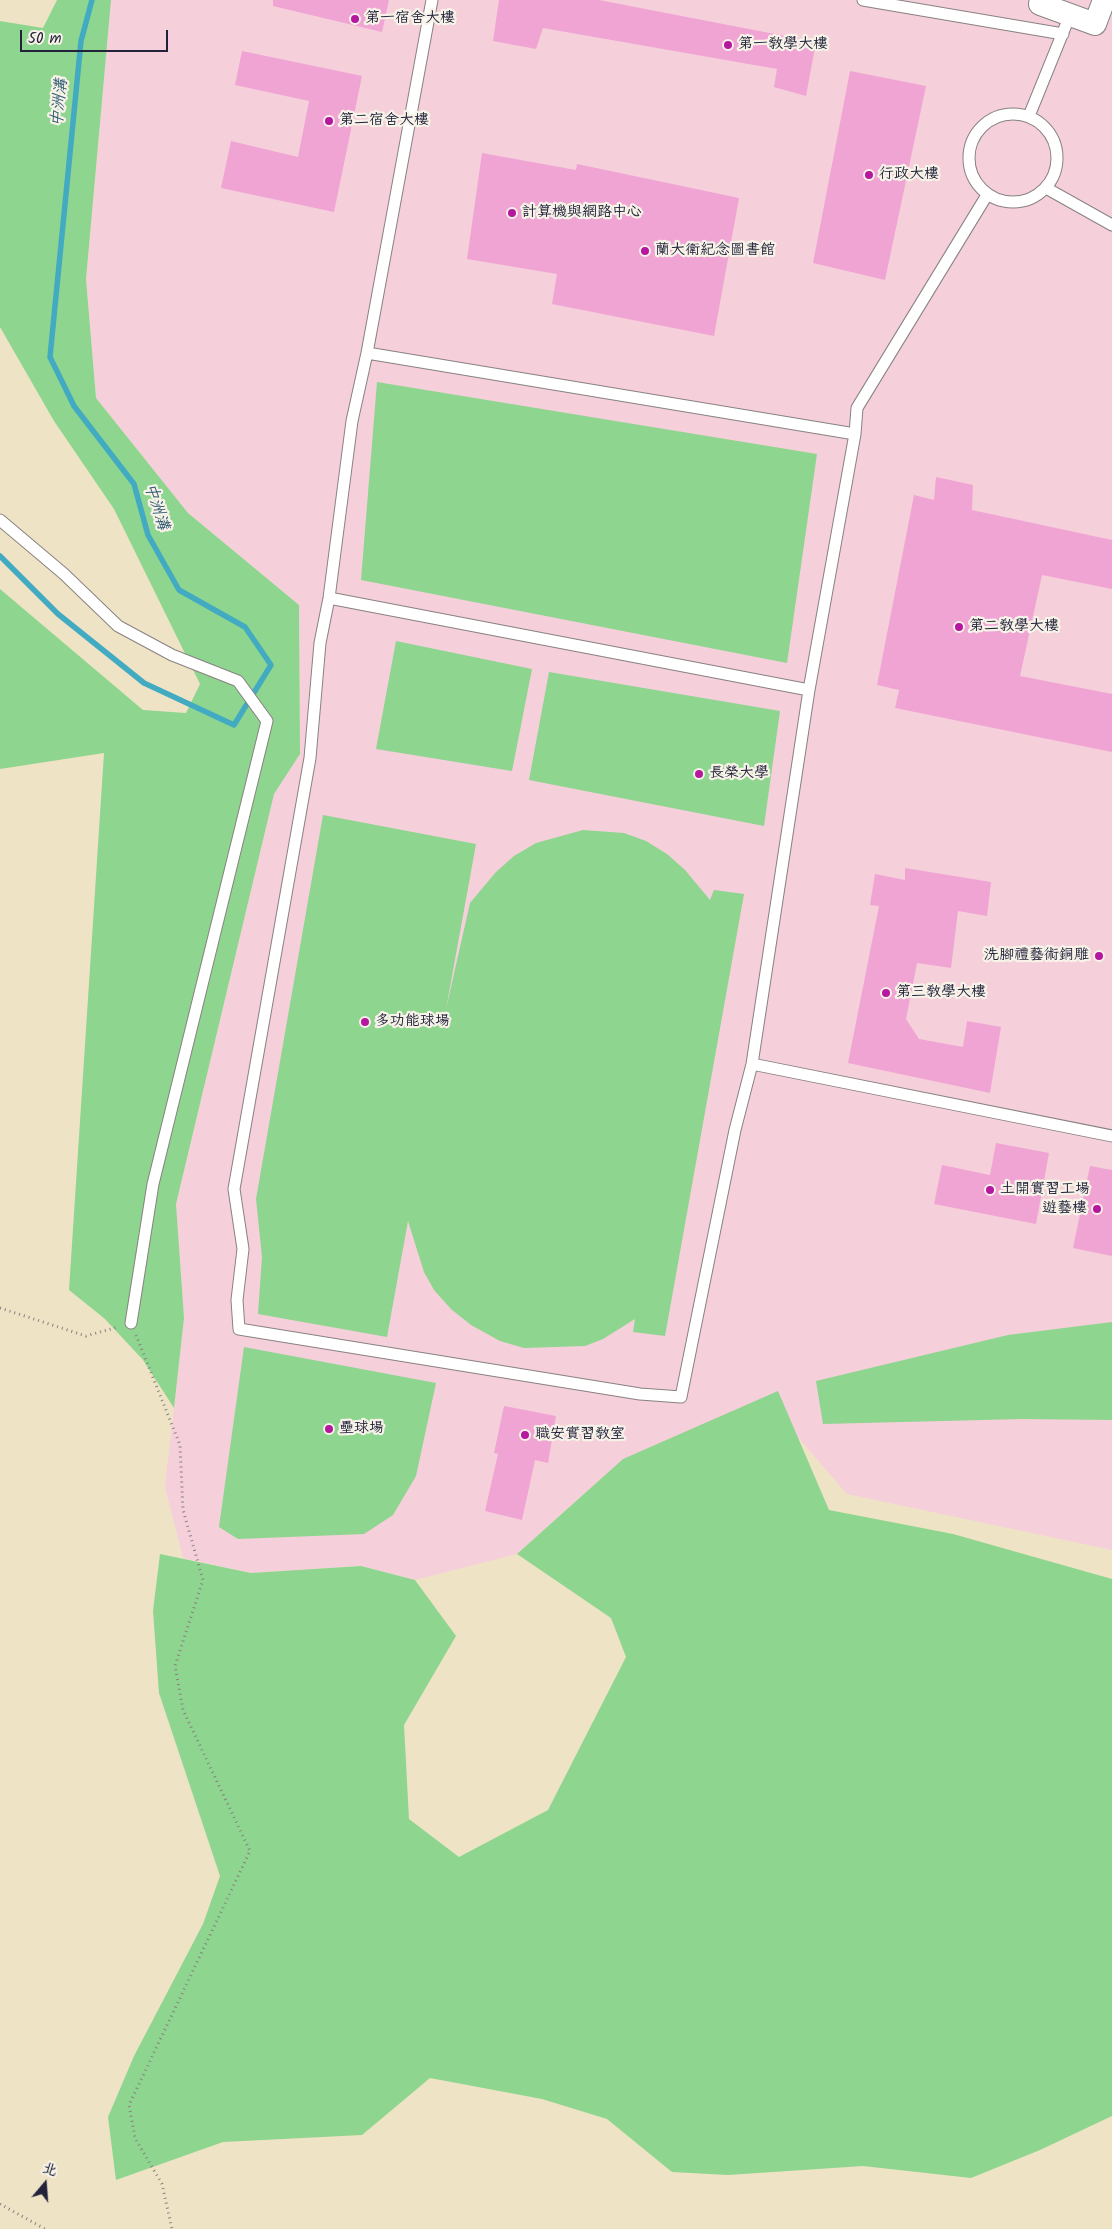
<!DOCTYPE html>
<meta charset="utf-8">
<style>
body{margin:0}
#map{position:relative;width:1112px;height:2229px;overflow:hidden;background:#efe3c6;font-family:Kalam,"LXGW WenKai TC",sans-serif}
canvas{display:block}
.north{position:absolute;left:20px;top:2159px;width:50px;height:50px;-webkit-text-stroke:4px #f7f3e8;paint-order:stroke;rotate:18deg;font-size:14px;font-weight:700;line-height:20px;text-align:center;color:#22223b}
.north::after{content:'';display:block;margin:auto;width:18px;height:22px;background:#22223b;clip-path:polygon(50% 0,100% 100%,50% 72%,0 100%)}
.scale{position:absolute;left:20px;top:30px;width:148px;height:22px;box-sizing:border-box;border:2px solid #22223b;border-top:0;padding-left:6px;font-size:15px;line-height:18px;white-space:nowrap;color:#22223b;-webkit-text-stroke:4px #f7f3e8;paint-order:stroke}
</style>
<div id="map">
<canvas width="1112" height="2229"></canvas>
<div class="north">北</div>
<div class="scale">50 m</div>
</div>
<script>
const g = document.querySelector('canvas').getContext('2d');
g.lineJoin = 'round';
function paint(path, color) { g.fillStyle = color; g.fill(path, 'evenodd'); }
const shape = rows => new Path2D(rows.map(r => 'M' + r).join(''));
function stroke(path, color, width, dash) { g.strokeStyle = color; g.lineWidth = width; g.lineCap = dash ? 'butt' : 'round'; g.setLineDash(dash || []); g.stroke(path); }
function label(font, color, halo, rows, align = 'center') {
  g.font = font + ' Kalam,"LXGW WenKai TC",sans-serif'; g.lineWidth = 4.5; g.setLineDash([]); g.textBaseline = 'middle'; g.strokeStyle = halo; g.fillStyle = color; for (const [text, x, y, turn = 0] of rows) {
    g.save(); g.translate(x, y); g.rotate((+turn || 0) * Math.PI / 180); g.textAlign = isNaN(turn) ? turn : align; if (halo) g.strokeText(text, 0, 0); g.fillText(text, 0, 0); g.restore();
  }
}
const built = shape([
 [111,0,1112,0,1112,1550,847,1494,769,1404,623,1459,517,1554,415,1580,361,1566,251,1573,183,1558,165,1487,184,1318,176,1204,274,794,300,754,299,605,188,513,96,398,86,279]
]);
const green = shape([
 [57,0,111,0,86,279,96,398,188,513,299,605,300,754,274,794,176,1204,184,1318,174,1408,143,1360,105,1319,69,1290,104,753,0,769,0,589,143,710,186,713,200,684,114,509,54,421,0,327,0,21,43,28],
 [377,382,817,454,787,663,361,580],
 [396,641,532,669,512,771,376,749],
 [549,672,780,711,764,826,529,780],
 [323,815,476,844,446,1009,470,903,496,872,514,856,536,843,583,830,624,833,646,841,667,854,685,870,710,900,714,890,744,894,665,1336,633,1332,635,1319,603,1339,585,1346,524,1348,500,1341,471,1325,451,1309,434,1290,424,1272,408,1221,387,1337,258,1314,262,1257,256,1199],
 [1112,1322,1112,1420,1022,1419,823,1424,816,1381,1008,1335],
 [244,1347,436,1383,416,1476,393,1515,364,1534,238,1539,219,1527],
 [778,1391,829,1510,953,1534,1112,1579,1112,2116,1040,2150,971,2178,863,2166,728,2175,672,2172,607,2119,542,2099,430,2078,362,2135,223,2142,116,2180,108,2117,134,2056,203,1924,220,1876,159,1693,153,1611,160,1554,251,1573,361,1566,415,1580,456,1636,404,1725,409,1819,459,1857,548,1810,626,1657,611,1618,517,1554,623,1459]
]);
const stream = shape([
 [0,556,58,614,144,683,234,725,271,665,245,627,179,590,148,535,134,484,74,406,50,357,81,41,92,0]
]);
const building = shape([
 [273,0,389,0,382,32,273,6],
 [499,0,599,0,816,42,806,96,774,87,777,69,543,28,536,49,493,41],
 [242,51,362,76,334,212,221,188,231,141,298,157,309,101,235,85],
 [850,71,926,86,885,280,813,263],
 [482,153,576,170,577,164,739,198,714,336,552,304,557,274,467,259],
 [936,477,973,485,972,510,1112,540,1112,589,1042,575,1020,676,1112,694,1112,752,895,708,899,690,877,685,914,495,934,500],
 [905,868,991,882,987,916,958,911,951,968,917,963,906,1019,919,1039,963,1047,967,1021,1001,1027,990,1093,848,1063,879,906,870,905,875,874,905,880],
 [996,1143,1049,1153,1036,1224,934,1204,942,1165,990,1175],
 [1090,1166,1112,1170,1112,1256,1073,1248],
 [504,1406,556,1416,548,1463,535,1460,522,1520,485,1511,498,1454,494,1453]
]);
const path = shape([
 [0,1308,86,1336,118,1327],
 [136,1335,180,1445,183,1510,203,1580,175,1666,183,1710,250,1851,129,2105,135,2138,162,2184,172,2229],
 [0,2204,45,2229]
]);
const lane = shape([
 [432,0,367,353,352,421,329,598,320,643,310,758,234,1189,243,1249,237,1300,239,1329,640,1394,681,1397,735,1130,752,1064,809,690,855,434,857,408,987,195],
 [863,0,1063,34],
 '969 158a44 44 0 1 1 88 0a44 44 0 1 1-88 0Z',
 [1029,116,1070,15],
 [1046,188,1112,225],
 [367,353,855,434],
 [0,520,64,574,118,626,172,655,238,681,267,721,153,1184,131,1323],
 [329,598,809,690],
 [752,1064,1112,1136]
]);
const street = shape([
 [1041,0,1040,4,1095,24,1104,0]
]);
const markers = [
 [355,19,5,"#b5179e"],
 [728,45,5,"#b5179e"],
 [329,121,5,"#b5179e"],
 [869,175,5,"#b5179e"],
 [512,213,5,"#b5179e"],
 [645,251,5,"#b5179e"],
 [959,627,5,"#b5179e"],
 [699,774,5,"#b5179e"],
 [1099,956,5,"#b5179e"],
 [886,993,5,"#b5179e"],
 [365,1022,5,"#b5179e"],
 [990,1190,5,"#b5179e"],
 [1097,1209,5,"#b5179e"],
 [329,1429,5,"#b5179e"],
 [525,1435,5,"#b5179e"]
];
const poiNames = [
 ["第一宿舍大樓",365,19],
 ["第一教學大樓",738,45],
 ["第二宿舍大樓",339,121],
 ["行政大樓",879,175],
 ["計算機與網路中心",522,213],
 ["蘭大衛紀念圖書館",655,251],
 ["第二教學大樓",969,627],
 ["長榮大學",709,774],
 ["洗腳禮藝術銅雕",1089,956,"right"],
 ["第三教學大樓",896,993],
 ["多功能球場",375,1022],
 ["土開實習工場",1000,1190],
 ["遊藝樓",1087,1209,"right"],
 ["壘球場",339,1429],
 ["職安實習教室",535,1435]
];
const waterNames = [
 ["中洲溝",61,103,-84],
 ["中洲溝",155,507,72]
];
paint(built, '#f5cfda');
paint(green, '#8ed58f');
stroke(stream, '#42abc2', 5.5);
paint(building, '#f0a4d4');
stroke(lane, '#888280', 13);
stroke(street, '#888280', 24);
stroke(path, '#888280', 3, [1, 4]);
stroke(lane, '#fff', 11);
stroke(street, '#fff', 22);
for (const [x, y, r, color] of markers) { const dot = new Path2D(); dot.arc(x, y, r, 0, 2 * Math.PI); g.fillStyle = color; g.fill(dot); stroke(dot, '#f7f3e8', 2); }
label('15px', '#22223b', '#f7f3e8', poiNames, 'left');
label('italic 16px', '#2f5971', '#f7f3e8', waterNames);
</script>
